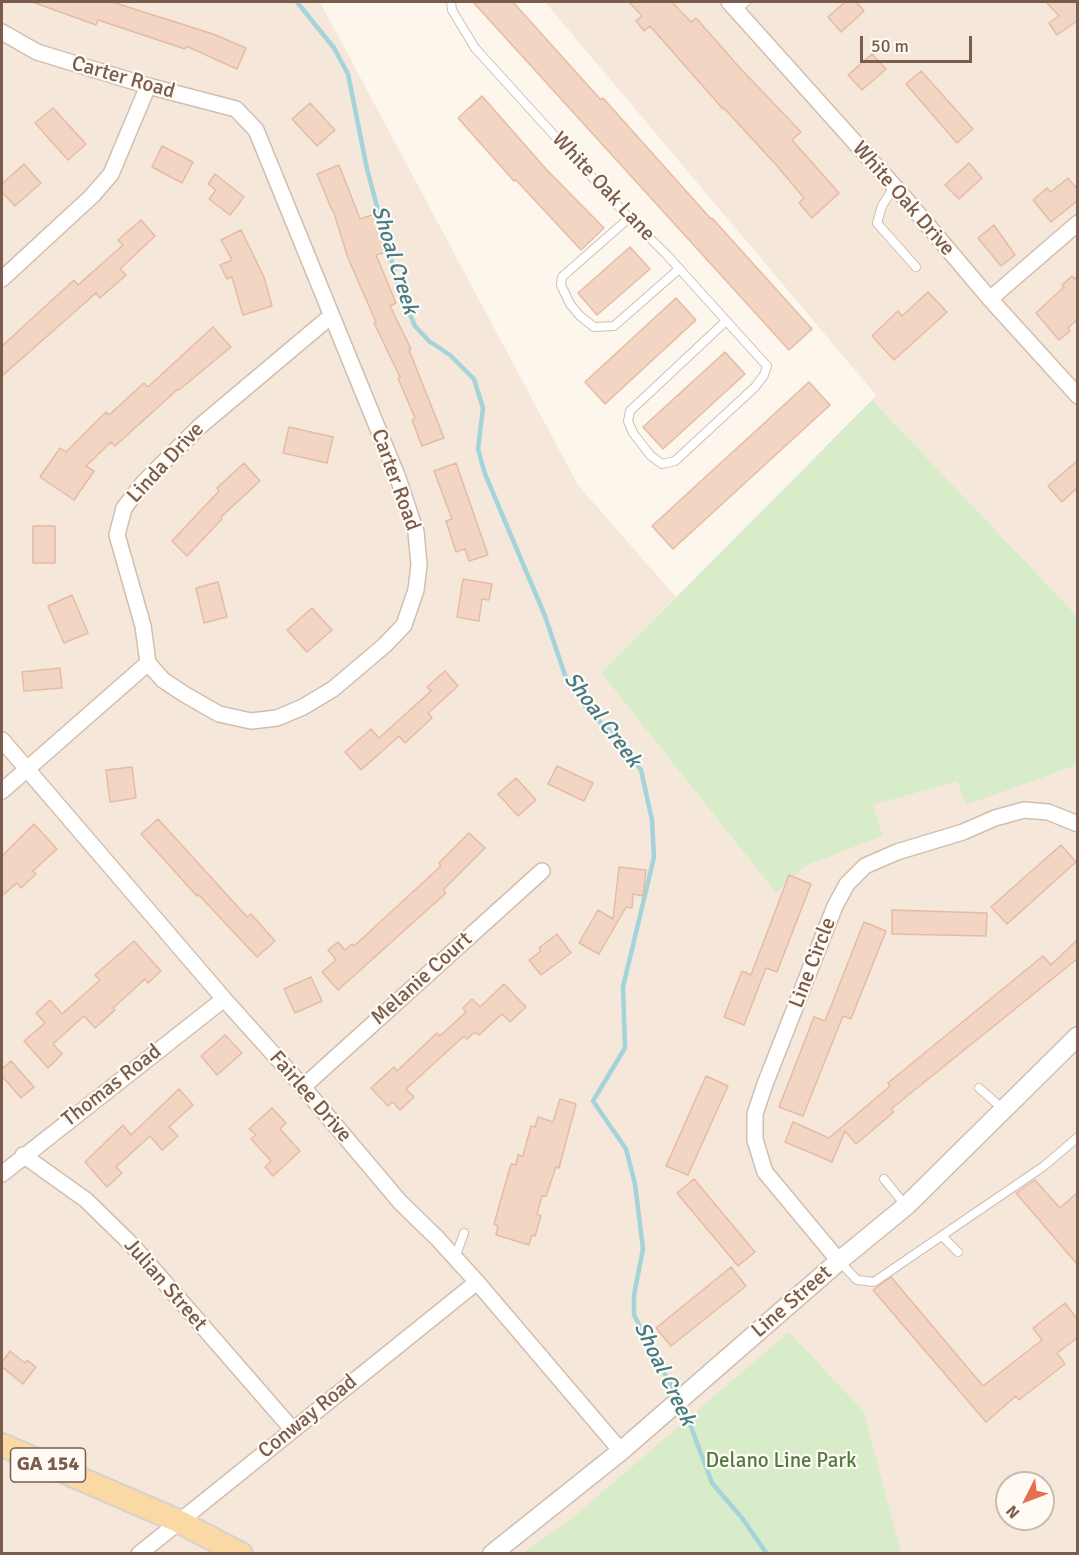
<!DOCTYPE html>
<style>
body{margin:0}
#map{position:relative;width:1079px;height:1555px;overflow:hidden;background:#fdf6ec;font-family:Signika,sans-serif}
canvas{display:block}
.frame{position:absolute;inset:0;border:3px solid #7a5c4d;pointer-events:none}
.north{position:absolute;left:995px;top:1471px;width:60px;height:60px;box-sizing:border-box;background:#fffaf3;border:2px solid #cabbb1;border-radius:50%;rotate:228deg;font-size:16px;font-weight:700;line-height:24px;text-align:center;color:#7a5c4d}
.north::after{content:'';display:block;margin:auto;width:21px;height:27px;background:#e76f51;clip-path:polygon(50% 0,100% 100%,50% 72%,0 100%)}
.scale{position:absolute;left:860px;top:36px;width:112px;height:27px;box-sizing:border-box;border:3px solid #7a5c4d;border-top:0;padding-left:8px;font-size:18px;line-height:21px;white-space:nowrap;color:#7a5c4d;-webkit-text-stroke:4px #fffaf3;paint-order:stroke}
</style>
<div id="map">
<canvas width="1079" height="1555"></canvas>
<div class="frame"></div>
<div class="north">N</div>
<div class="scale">50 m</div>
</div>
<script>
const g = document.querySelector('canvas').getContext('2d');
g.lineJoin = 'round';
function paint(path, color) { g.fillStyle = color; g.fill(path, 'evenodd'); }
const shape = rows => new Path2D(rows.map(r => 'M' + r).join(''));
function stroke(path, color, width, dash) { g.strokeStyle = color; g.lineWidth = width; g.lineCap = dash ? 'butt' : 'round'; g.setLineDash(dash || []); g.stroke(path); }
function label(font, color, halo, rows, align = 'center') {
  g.font = font + ' Signika,sans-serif'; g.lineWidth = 4.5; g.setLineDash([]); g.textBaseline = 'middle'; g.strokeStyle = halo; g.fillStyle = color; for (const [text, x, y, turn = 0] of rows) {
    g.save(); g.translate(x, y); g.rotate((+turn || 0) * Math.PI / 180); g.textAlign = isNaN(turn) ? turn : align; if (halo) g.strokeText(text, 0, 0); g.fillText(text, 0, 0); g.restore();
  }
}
const residential = shape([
 [2,2,320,2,578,485,676,597,601,673,775,892,805,866,883,836,872,805,957,780,966,804,1077,765,1077,1553,2,1554],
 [1007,1483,1043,1483,1043,1519,1007,1519],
 [545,2,1077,2,1077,616,872,400,876,395]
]);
const green = shape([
 [872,400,1077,616,1077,765,966,805,957,781,873,805,883,836,805,866,776,893,601,673],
 [789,1332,864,1412,901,1553,523,1553,570,1520]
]);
const stream = shape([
 [297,2,334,48,348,74,367,169,400,292,415,326,429,341,450,355,474,379,483,408,478,449,485,474,545,616,567,681,590,713,614,734,641,770,652,820,654,857,623,987,625,1048,593,1101,626,1149,635,1184,643,1249,634,1295,634,1315,677,1397],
 [680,1404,688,1419,712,1483,742,1518,767,1554]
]);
const building = shape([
 [35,2,112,2,213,34,246,48,237,69,186,46,185,49,98,20,96,25,35,3,35,2],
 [473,2,513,2,601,100,603,98,711,219,712,218,812,329,789,350,473,2],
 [629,2,672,2,691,22,696,18,739,67,801,132,792,140,839,193,812,218,799,203,804,198,778,167,724,108,723,109,650,26,644,31,636,21,642,16,629,2],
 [845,2,856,2,864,11,841,32,828,17,845,2],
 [1046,2,1077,2,1077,21,1057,35,1049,23,1059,16,1046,2],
 [872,54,886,69,862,90,848,75,872,54],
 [921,71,973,129,957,143,906,84,921,71],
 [482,96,546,169,604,228,581,250,516,180,514,181,458,118,482,96],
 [310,103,335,130,317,146,292,119,310,103],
 [53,108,86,144,68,160,35,123,53,108],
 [162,146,193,162,182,183,152,167,162,146],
 [969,163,982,178,959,199,945,185,969,163],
 [24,164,41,183,15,206,2,192,2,184,24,164],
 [339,165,360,219,375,214,386,252,376,255,396,303,390,306,411,349,409,350,444,438,422,446,412,420,415,418,398,378,400,377,374,323,376,322,348,258,333,210,332,210,317,174,339,165],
 [215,174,244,197,230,215,209,199,216,190,208,184,215,174],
 [1068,178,1077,189,1077,201,1051,222,1033,200,1047,188,1051,192,1068,178],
 [141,220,155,236,120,269,126,275,100,298,96,293,2,376,2,346,74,280,78,285,123,245,118,240,141,220],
 [994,225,1015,255,1001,266,978,238,994,225],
 [241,230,264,277,272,306,243,315,232,277,227,279,220,265,232,260,221,240,241,230],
 [630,247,650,269,597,315,578,293,630,247],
 [1072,276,1074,279,1077,276,1077,320,1068,328,1070,331,1059,340,1036,313,1064,287,1062,285,1072,276],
 [928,292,947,312,894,360,872,336,898,311,902,316,928,292],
 [676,298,696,320,605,404,585,382,676,298],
 [213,327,231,347,179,390,178,389,115,446,111,442,86,466,94,471,74,500,40,477,60,448,66,452,106,412,109,415,144,383,148,387,213,327],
 [725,352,745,374,663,449,643,427,725,352],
 [809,382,830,405,673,549,652,526,809,382],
 [289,427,333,437,327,463,283,453,289,427],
 [1077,461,1077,488,1062,502,1048,486,1077,461],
 [244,463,260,481,221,517,222,519,187,556,172,541,219,491,217,488,244,463],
 [456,463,488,555,469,561,465,549,456,552,446,521,452,519,434,471,456,463],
 [33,526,55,526,55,563,33,563,33,526],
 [463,579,492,584,489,600,482,599,479,621,457,617,463,579],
 [218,582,227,617,204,623,196,588,218,582],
 [72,595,88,633,64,643,48,606,72,595],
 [312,608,332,630,307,652,287,630,312,608],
 [60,668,62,688,24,691,22,672,60,668],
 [445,671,458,686,428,713,432,718,405,743,399,736,361,770,345,752,371,729,379,738,431,691,427,687,445,671],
 [557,766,593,783,584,801,548,784,557,766],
 [132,767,136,798,110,802,106,770,132,767],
 [516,778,536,800,518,816,498,794,516,778],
 [158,819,247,917,251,914,275,941,257,957,198,894,197,896,141,834,158,819],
 [34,824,57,849,33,871,36,874,21,888,17,883,2,896,2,856,34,824],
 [469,833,485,848,443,890,446,893,338,990,322,972,336,960,328,950,338,942,345,950,352,944,354,946,441,866,439,863,469,833],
 [1061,845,1076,862,1007,924,991,907,1061,845],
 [619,867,646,870,643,896,633,894,632,908,626,907,599,954,579,943,598,910,613,919,619,867],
 [789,875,811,884,777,972,766,968,744,1025,724,1017,742,971,751,975,789,875],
 [892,910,987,913,986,936,892,934,892,910],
 [864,922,886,931,851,1019,843,1016,803,1116,779,1107,814,1017,825,1021,864,922],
 [557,934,571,953,541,975,529,960,541,951,539,948,557,934],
 [1077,940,1077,959,891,1109,894,1112,856,1144,845,1131,832,1162,785,1142,793,1122,829,1138,890,1086,888,1083,1043,956,1051,965,1077,940],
 [134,941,161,971,148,983,145,979,113,1008,115,1010,95,1028,84,1016,53,1044,62,1054,48,1068,24,1041,45,1023,36,1013,50,1000,62,1014,100,980,95,975,134,941],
 [311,977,322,1001,295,1013,284,989,311,977],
 [504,984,526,1007,510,1022,502,1014,479,1035,475,1032,467,1039,464,1036,406,1089,414,1097,400,1110,393,1102,388,1106,371,1088,394,1067,397,1071,437,1033,440,1036,466,1012,463,1008,472,999,480,1007,504,984],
 [225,1035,242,1053,217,1075,201,1056,225,1035],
 [11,1061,34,1087,21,1098,2,1076,2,1069,11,1061],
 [706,1076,728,1086,688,1175,666,1166,706,1076],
 [179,1089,193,1105,169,1127,178,1136,162,1150,150,1136,116,1167,122,1173,107,1187,85,1162,123,1125,131,1135,179,1089],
 [560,1099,576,1104,559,1168,556,1167,546,1196,542,1196,537,1214,541,1216,535,1236,532,1235,529,1245,496,1235,498,1226,494,1224,511,1164,516,1165,518,1155,523,1156,531,1126,535,1127,538,1117,553,1122,560,1099],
 [272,1108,286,1123,280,1129,300,1151,273,1176,265,1167,271,1161,251,1139,256,1135,249,1129,272,1108],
 [694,1179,755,1252,738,1266,677,1193,694,1179],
 [1035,1180,1060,1208,1077,1193,1077,1264,1016,1193,1035,1180],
 [731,1267,746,1286,671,1346,656,1328,731,1267],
 [891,1277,983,1386,1042,1340,1033,1328,1065,1303,1077,1319,1077,1338,1057,1353,1065,1364,1019,1400,1016,1396,986,1422,873,1290,891,1277],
 [10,1351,25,1363,27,1360,36,1367,23,1384,2,1367,2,1362,10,1351]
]);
const service = shape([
 [451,2,452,10,475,48,629,218,666,254,767,366,764,375,755,387,675,461,662,464,651,456,633,433,628,421,630,411,726,321],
 [736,10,746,2],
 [894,187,882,206,877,223,916,267],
 [629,218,562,277,561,285,570,304,580,316,594,327,614,326,679,269],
 [979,1088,1003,1109],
 [884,1179,906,1206],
 [942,1236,958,1252],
 [455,1258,464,1233],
 [840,1262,857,1280,874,1282,1044,1166,1078,1137]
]);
const minor = shape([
 [729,2,903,196,990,299,1078,396],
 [2,32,37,52,148,86,236,109,256,130,398,478,416,532,419,565,416,590,404,625,385,645,333,689,303,707,277,718,251,721,219,714,184,694,163,680,148,663],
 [2,279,92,196,111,174,148,86],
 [990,299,1078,223],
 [148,663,143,626,117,535,124,508,144,482,199,427,331,316],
 [2,740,224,999,303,1087,400,1202,437,1238,477,1282,621,1451],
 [2,791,148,663],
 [303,1087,542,871],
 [23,1155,86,1200,132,1245,292,1429],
 [2,1174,224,999],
 [839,1261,765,1172,755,1140,755,1114,765,1084,835,906,847,884,865,866,897,852,963,832,995,818,1024,810,1048,812,1078,824],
 [139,1554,477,1282]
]);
const tertiary = shape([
 [492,1554,621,1451,839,1261,906,1206,1078,1036]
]);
const primary = shape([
 [2,1445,178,1521,241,1554]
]);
const shields = [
 [48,1465,75]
];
const shieldNames = [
 ["GA 154",48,1465]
];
const streetNames = [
 ["Carter Road",123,78,16],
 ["White Oak Lane",603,187,47],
 ["White Oak Drive",903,199,49],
 ["Linda Drive",166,463,-47],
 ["Carter Road",395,480,70],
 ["Line Circle",813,963,-69],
 ["Melanie Court",422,979,-42],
 ["Thomas Road",112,1086,-38],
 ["Fairlee Drive",310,1097,49],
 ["Julian Street",165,1285,49],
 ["Line Street",792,1302,-41],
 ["Conway Road",308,1417,-39]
];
const parkNames = [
 ["Delano Line Park",781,1461]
];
const waterNames = [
 ["Shoal Creek",394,260,73],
 ["Shoal Creek",602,720,53],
 ["Shoal Creek",664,1374,64]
];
paint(residential, '#f5e8da');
paint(green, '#d8ecc9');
stroke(stream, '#a5d3da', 4.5);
paint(building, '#f3d5c3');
stroke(building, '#e6bba3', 1.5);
stroke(service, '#d1beb0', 10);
stroke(minor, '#d1beb0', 18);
stroke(tertiary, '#d1beb0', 21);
stroke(primary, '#dad1cd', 26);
stroke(service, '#fff', 8);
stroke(minor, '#fff', 15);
stroke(tertiary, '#fff', 18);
stroke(primary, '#fbd9a5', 22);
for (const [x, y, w] of shields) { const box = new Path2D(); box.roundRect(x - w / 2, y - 17, w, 34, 4.5); g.fillStyle = '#fffaf3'; g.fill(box); stroke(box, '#7a5c4d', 1.5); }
label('bold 20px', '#7a5c4d', null, shieldNames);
label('21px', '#7a5c4d', '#fffaf3', streetNames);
label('21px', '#537a41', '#fffaf3', parkNames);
label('italic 22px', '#437c86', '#fffaf3', waterNames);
</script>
